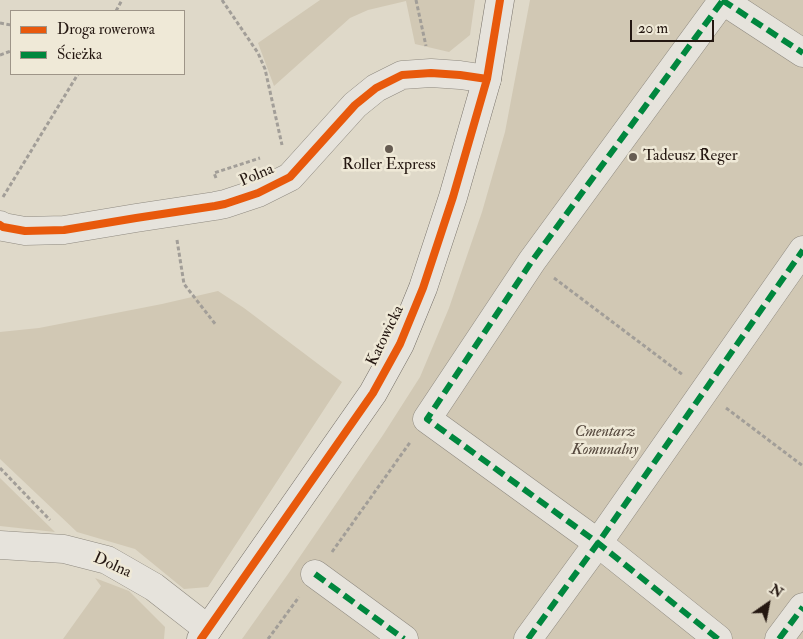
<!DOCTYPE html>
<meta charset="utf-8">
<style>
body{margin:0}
#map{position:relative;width:803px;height:639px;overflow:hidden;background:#dfd9c9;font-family:"IM FELL Double Pica",serif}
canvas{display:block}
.legend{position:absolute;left:10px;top:10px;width:175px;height:65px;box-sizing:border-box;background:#efe9d7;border:1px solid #9e9588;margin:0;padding:6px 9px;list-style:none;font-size:15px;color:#241711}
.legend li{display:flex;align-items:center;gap:10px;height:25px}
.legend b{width:25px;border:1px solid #9e9588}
.north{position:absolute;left:743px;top:579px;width:50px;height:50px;-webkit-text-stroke:4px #efe9d7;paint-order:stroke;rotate:33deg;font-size:14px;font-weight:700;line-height:20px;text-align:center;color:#241711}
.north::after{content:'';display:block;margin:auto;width:18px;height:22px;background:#241711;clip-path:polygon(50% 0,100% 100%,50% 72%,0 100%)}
.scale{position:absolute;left:630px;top:20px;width:84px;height:22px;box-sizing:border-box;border:2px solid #241711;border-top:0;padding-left:6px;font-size:15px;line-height:18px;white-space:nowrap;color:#241711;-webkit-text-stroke:4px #efe9d7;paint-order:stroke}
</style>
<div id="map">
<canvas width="803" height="639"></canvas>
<ul class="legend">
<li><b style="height:6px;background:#e8590c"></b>Droga rowerowa</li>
<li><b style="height:6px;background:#00873e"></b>Ścieżka</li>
</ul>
<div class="north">N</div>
<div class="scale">20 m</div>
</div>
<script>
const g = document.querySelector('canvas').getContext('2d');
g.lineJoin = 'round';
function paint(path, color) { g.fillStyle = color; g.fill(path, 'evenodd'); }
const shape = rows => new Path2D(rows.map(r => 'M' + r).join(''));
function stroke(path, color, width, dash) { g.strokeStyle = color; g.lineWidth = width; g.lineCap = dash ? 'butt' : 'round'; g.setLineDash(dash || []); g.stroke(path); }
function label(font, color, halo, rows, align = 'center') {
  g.font = font + ' "IM FELL Double Pica",serif'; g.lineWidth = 5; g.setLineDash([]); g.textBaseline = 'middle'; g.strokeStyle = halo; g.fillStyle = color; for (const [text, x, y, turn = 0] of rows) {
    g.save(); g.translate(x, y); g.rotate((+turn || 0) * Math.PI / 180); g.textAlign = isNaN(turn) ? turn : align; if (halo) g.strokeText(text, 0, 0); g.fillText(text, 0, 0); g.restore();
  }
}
const green = shape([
 [320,0,475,0,470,35,449,52,415,44,406,1,368,10,350,18,274,86,258,43],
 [530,0,803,0,803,639,242,639,288,574,383,435,420,377,449,308,482,212,505,132],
 [218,291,244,308,342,382,208,587,184,589,135,549,77,532,0,459,0,332,39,328,162,304],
 [0,478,55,532,0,526],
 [95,578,129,591,165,627,164,639,63,639,101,586]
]);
const path = shape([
 [222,0,258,53,265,69,282,145],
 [416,0,426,46],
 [116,11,122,0],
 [0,23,11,25],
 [0,55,11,51],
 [216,178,214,173,260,158],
 [3,197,78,74],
 [177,240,184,284,216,325],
 [554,278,683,375],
 [726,408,803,466],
 [0,468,50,520],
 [332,552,411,441],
 [268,639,299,597]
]);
const street = shape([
 [722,0,803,53],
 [0,225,3,227,25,231,64,230,136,218,215,206,225,204,258,193,290,177,355,105,376,88,402,75,431,73,460,75,487,79],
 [0,545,64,549,107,560,154,587,208,629],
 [315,574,404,639],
 [528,639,598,543,803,250],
 [718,639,598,543,427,419,532,261,723,0],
 [779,639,803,607]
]);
const secondary = shape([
 [201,639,373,393,400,344,423,288,453,197,487,79,500,0]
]);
const quiet = shape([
 [722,0,803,53],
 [315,574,404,639],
 [528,639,598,543,803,250],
 [718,639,598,543,427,419,532,261,723,0],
 [779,639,803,607]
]);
const cycleway = shape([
 [0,225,3,227,25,231,64,230,136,218,215,206,225,204,258,193,290,177,355,105,376,88,402,75,431,73,460,75,487,79],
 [201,639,373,393,400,344,423,288,453,197,487,79,500,0]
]);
const markers = [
 [389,149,5,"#655b51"],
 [633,157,5,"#655b51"]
];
const poiNames = [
 ["Tadeusz Reger",643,157],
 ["Roller Express",389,166,"center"]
];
const streetNames = [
 ["Polna",257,176,-23],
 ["Katowicka",386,336,-64],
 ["Dolna",112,566,24]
];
const parkNames = [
 ["Cmentarz",605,433],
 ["Komunalny",605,451]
];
paint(green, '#d1c8b4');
stroke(street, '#8f8a80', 29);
stroke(secondary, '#756f67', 29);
stroke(path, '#a29e98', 3, [4, 2.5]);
stroke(street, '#e6e3dc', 28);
stroke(secondary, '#e6e3dc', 28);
stroke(quiet, '#00873e', 6, [12, 6]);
stroke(cycleway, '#e8590c', 8);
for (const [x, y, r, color] of markers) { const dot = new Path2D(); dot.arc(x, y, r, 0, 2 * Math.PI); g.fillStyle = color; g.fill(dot); stroke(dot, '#efe9d7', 2); }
label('16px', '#241711', '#efe9d7', poiNames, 'left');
label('16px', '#241711', '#efe9d7', streetNames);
label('italic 16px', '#55483d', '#efe9d7', parkNames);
</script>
